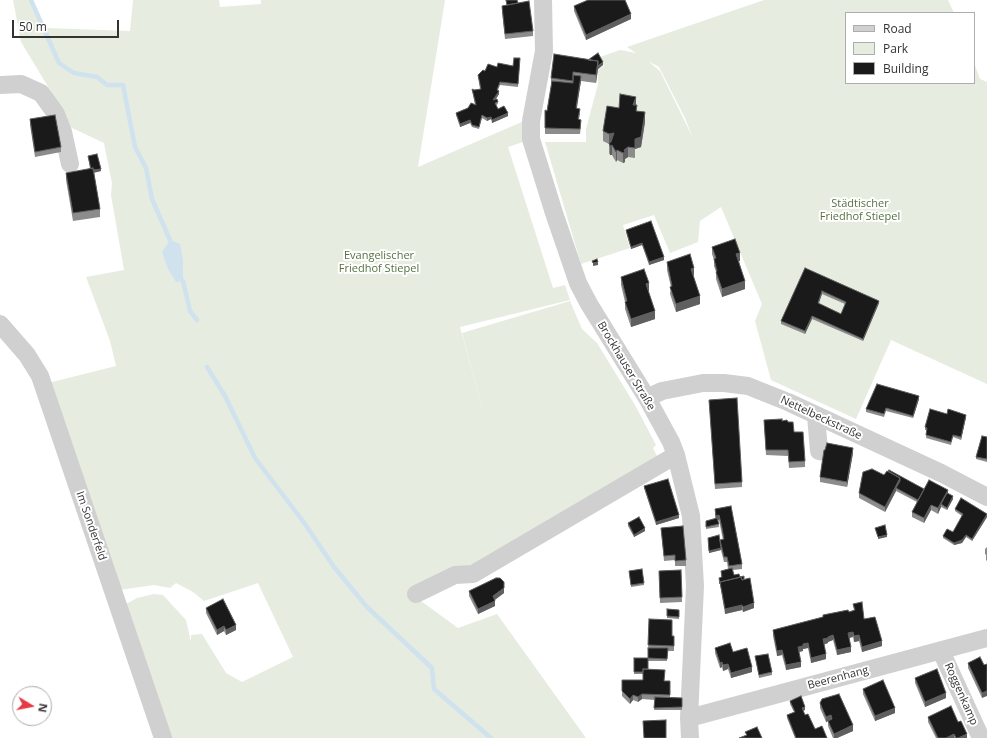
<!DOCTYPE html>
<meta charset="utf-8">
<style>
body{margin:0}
#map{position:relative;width:987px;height:738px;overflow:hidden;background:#fff;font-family:"Open Sans",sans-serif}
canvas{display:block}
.legend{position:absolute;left:845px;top:12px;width:130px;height:72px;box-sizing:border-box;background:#fff;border:1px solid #adadad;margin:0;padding:5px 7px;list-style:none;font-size:12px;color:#333}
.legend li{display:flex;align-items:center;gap:8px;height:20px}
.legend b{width:20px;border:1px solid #adadad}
.north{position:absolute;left:12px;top:686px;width:40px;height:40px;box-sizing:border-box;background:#fff;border:1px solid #adadad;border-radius:50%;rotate:100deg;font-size:11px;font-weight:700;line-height:16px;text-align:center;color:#333}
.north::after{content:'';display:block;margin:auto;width:14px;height:18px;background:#e63946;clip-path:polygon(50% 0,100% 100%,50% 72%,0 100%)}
.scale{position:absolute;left:12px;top:20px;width:107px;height:18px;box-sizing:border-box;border:2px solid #333;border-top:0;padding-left:5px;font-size:12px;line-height:14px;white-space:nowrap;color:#333;-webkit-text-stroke:3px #fff;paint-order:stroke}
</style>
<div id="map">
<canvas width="987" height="738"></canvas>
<ul class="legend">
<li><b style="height:5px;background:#d0d0d0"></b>Road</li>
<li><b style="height:11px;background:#e6ecdf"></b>Park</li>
<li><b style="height:11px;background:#1a1a1a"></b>Building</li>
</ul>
<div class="north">N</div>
<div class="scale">50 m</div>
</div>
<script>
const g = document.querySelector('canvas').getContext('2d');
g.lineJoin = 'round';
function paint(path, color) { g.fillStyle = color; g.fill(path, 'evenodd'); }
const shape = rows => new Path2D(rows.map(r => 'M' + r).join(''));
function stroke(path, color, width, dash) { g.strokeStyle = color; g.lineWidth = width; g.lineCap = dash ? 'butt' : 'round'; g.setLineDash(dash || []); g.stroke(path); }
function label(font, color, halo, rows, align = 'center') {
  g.font = font + ' "Open Sans",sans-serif'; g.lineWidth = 4; g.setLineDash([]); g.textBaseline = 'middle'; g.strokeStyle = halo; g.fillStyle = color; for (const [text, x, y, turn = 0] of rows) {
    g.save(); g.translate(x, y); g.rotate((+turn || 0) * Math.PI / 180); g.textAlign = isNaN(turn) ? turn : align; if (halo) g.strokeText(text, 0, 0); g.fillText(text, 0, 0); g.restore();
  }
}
const green = shape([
 [13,0,33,0,45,28,130,31,133,0,219,0,220,7,261,4,261,0,445,0,418,167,524,121,523,142,508,147,553,288,565,285,570,300,460,327,495,455,523,515,495,455,462,333,570,301,582,329,597,343,635,405,656,445,653,448,658,458,533,536,410,593,458,628,497,614,586,738,168,738,124,605,137,598,154,594,163,595,186,620,191,642,191,635,202,634,226,673,242,682,293,657,258,583,204,601,193,592,176,583,170,588,154,585,119,590,48,383,116,366,110,341,86,277,124,270,111,195,112,183,104,143,68,126,53,95,21,42],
 [764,0,948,0,954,13,846,13,846,83,974,83,974,63,980,79,987,82,987,384,891,340,856,419,771,380,755,321,762,304,721,207,700,221,698,242,670,253,654,215,623,225,630,248,581,264,545,142,586,142,586,129,598,84,598,69,604,66,600,57,620,50,636,53,627,47],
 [648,61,659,67,685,118,693,138,660,71]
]);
const water = shape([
 [170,240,180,244,183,260,183,281,176,282,168,269,162,252]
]);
const stream = shape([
 [31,0,59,63,74,73,97,77,107,85,123,85,135,147,146,168,152,199,170,240],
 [183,281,190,311,197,320],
 [207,367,225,396,255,458,305,524,334,567,367,607,432,668,434,689,491,738]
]);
const minor = shape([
 [543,0,544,51,531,121,531,139,554,213,578,283,589,304,647,398,671,442,676,455,691,516,695,586,689,718,690,738],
 [0,85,21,84,41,93,56,114,63,132,70,164],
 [0,324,27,355,40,376,163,738],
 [647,398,662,391,703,383,724,383,748,386,788,402,941,473,987,497],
 [816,416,819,451,826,452],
 [416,594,455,575,473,574,676,455],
 [941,651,981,738],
 [689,718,987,638]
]);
const wall = shape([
 [506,0,517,0,518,3,533,31,533,36,505,39,502,11,502,6,507,5],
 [574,6,631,19,586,40,574,11],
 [520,61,518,87,500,85,498,90,499,94,496,99,498,104,496,105,498,109,508,116,492,123,491,119,487,121,482,118,479,129,472,127,470,123,460,127,456,115,456,113,475,105,472,89,474,90,480,89,478,75,485,71,497,67,513,66],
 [603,65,598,69,596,83,581,81,576,109,580,114,579,119,581,125,580,134,545,134,545,110,547,111,551,86,551,78],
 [636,105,637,111,645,122,641,147,635,149,635,158,628,157,625,159,625,162,623,163,617,160,616,162,612,155,610,155,609,153,609,144,603,141,603,131,619,108],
 [30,119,61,147,61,152,35,157,30,125],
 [88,156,101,171,94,173,100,209,100,217,73,221,66,180,66,173,90,169],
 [626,230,664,260,649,265,642,245,631,249,626,232],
 [712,247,740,261,739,261,745,289,722,297,716,279,716,272,714,266,714,260,712,254],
 [667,262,694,275,693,276,700,304,676,312,670,294,671,287,667,270],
 [805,268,879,303,863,341,812,319,805,334,781,324,781,321],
 [822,294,845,304,841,314,818,303],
 [621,277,649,291,648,291,655,319,631,327,625,309,625,302,621,285],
 [919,399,913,418,886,411,884,417,866,412,866,409],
 [709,400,742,482,742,487,715,489],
 [947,414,966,417,961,440,953,437,951,445,926,438,927,430,925,430,925,427],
 [764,420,782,421,788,422,794,432,805,461,805,467,789,468,788,456,766,455],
 [987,437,987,462,976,459,976,457],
 [825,450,853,453,847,487,820,482,820,477],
 [884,475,924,489,948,493,953,499,947,510,941,507,938,514,931,510,924,523,912,517,912,512,917,502,896,491,885,512,859,498,859,493],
 [644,486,679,518,656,525,644,488],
 [731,506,742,564,742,569,733,570,734,575,740,577,754,608,743,612,742,610,725,614,719,578,721,577,721,571,728,569,727,562,724,562,721,550,709,553,708,540,720,541,723,540,719,520,718,521,719,527,706,529,706,521,715,519,715,509],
 [955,509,987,517,972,541,966,537,962,543,954,545,943,538,943,536,953,532,962,516,955,511],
 [628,523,645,531,634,537,628,526],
 [661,528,686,560,686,566,675,566,675,560,664,561],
 [987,547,987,561,986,560,986,555,985,554,985,549],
 [681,570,682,602,660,603,659,571],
 [629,571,644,583,644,585,631,587],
 [469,591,504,593,495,600,495,606,478,614,469,596],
 [853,604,882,646,862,652,859,641,854,642,853,637,849,638,851,652,837,655,833,640,828,642,828,643,824,644,826,659,811,663,808,648,803,649,803,651,799,652,801,667,786,670,782,655,777,656,773,636,773,630,823,617,823,615,854,611],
 [206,608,236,630,226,635,224,631,217,635,206,613],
 [667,609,679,610,679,619,667,618],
 [649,619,672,636,674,636,674,651,668,651,667,661,648,661,648,669,664,681,670,681,670,697,682,698,682,710,654,710,655,700,642,699,638,702,633,700,630,704,622,696,622,680,643,680,643,674,634,674,634,658,648,658],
 [715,648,733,652,752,672,731,678,728,669,723,671,722,667,720,668,715,653],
 [755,656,772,672,772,675,759,678],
 [968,663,984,665,982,698,968,668],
 [915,678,946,698,925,707,915,683],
 [863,689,895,713,875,721,863,694],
 [790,701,805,710,803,711,805,715,815,729,827,738,795,738,787,718,787,715,794,712,790,704],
 [820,703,853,731,837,738,833,738,828,726,828,721,826,722,820,708],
 [928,717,958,722,967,738,936,738,928,722]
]);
const shadedWall = shape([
 [631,14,631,19,586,40,586,35],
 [598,61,598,69,596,83,596,75],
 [603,62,603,65,598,69,598,66],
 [581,76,581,81,576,114,576,108],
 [499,91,499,94,493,103,493,100],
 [636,97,636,106,633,105],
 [645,112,645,122,641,147,635,149,635,139],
 [508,113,508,116,492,123,492,120],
 [491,117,491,119,487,121,487,118],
 [470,120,470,123,460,127,460,124],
 [614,133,614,143,609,144,609,134],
 [612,145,612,155,610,155,610,146],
 [628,147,628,157,625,159,625,162,623,163,623,153,624,150],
 [617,150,617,160,616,162,616,152],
 [101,169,101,171,91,173,91,171],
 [642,243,642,245,631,249,631,247],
 [740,253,740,261,736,262,736,254],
 [664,257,664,260,649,265,649,262],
 [598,262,598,265,593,266,593,263],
 [694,268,694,275,691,276,691,269],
 [745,281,745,289,722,297,722,289],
 [649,283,649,291,646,292,646,284],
 [822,291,822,294,818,306,818,303],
 [700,296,700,304,676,312,676,304],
 [879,301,879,303,863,341,863,339],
 [655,311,655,319,631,327,631,319],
 [812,316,812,319,805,334,805,331],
 [919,396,919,399,913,418,913,416],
 [966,415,966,417,961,440,961,437],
 [853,448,853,453,847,487,847,482],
 [900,478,900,483,896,488,896,491,885,512,885,507],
 [948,490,948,495,941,504,941,507,938,514,938,508],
 [953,496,953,499,947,510,947,508],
 [931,505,931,510,924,523,924,518],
 [987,514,987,517,972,541,972,539],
 [679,515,679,518,656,525,656,522],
 [719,515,719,520,716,521,716,516],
 [645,528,645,531,634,537,634,535],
 [887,535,887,537,878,539,878,537],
 [966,535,966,537,962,543,954,545,954,543],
 [721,548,721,550,709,553,709,551],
 [504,588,504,593,493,601,493,596],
 [495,601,495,606,478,614,478,609],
 [754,603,754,608,743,612,743,607],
 [742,605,742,610,725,614,725,609],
 [236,625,236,630,226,635,226,630],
 [224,626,224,631,217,635,217,630],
 [853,632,853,637,848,638,848,633],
 [833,635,833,640,828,642,828,643,823,645,823,639],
 [859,635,859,641,854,642,854,636],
 [882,641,882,646,862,652,862,647],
 [808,643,808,648,803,649,803,651,798,652,798,647,803,644],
 [851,647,851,652,837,655,837,650],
 [782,650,782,655,777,656,777,651],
 [826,654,826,659,811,663,811,658],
 [722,662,722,667,720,668,720,663],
 [801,662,801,667,786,670,786,665],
 [728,664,728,669,723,671,723,665],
 [752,667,752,672,731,678,731,673],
 [987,691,987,696,982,698,982,693],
 [946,693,946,698,925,707,925,702],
 [642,694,642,699,638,702,638,697],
 [633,695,633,700,630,704,630,699],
 [805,707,805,710,802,711,802,708],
 [895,708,895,713,875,721,875,716],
 [831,715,831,720,826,722,826,717],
 [853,725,853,731,837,738,834,738,834,734],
 [954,734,954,738,946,738],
 [967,734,967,738,958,738]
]);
const building = shape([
 [506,0,517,0,518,3,507,5,506,0],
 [588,0,625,0,631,14,586,35,574,6,588,0],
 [529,1,533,31,505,34,502,6,529,1],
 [598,53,603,62,598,66,598,61,588,60,598,53],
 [554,54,598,61,596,75,573,72,573,81,551,78,554,54],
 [514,58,520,58,518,84,500,82,497,90,499,91,493,100,497,99,498,102,495,103,498,109,504,106,508,113,492,120,491,117,487,118,482,115,479,127,472,125,470,120,460,124,456,113,468,108,471,103,476,105,472,89,474,90,481,89,478,75,483,70,485,71,488,64,497,67,498,63,513,66,514,58],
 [573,75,581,76,576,108,580,109,578,119,581,120,580,129,545,128,545,110,547,111,552,81,573,83,573,75],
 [620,94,636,97,633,105,637,105,636,111,645,112,641,137,635,139,635,148,628,147,624,150,625,152,623,153,617,150,616,152,612,145,610,146,609,143,611,142,614,133,609,134,603,131,607,106,619,108,620,94],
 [55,115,61,147,35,152,30,119,55,115],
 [97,154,101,169,93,170,93,168,91,169,88,156,97,154],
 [93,168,100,209,73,213,66,173,93,168],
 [651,221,664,257,649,262,642,243,631,247,626,230,651,221],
 [735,239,740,253,736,254,745,281,722,289,716,272,717,271,714,259,716,258,712,247,735,239],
 [690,254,694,268,691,269,700,296,676,304,670,287,672,286,667,262,690,254],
 [597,259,598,262,593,263,592,261,597,259],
 [805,268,879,301,863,339,812,316,805,331,781,321,805,268],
 [822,291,846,302,841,314,818,303,822,291],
 [644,269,649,283,646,284,655,311,631,319,625,302,627,301,621,277,644,269],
 [877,384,919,396,913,416,886,408,884,414,866,409,877,384],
 [737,398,742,482,715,484,709,400,737,398],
 [930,409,947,414,948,409,966,415,961,437,953,435,951,442,926,435,927,428,925,427,930,409],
 [782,419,782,421,787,420,788,422,793,422,794,432,803,432,805,461,789,462,788,450,766,450,764,420,782,419],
 [982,436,987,437,987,459,976,457,982,436],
 [827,443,853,448,847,482,820,477,824,450,825,450,827,443],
 [872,469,884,475,887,471,900,478,885,507,859,493,863,472,872,469],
 [889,470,924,489,918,500,896,488,900,481,900,478,888,471,889,470],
 [668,479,679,515,656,522,644,486,668,479],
 [929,480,948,490,938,508,931,505,924,518,912,512,929,480],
 [947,493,953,496,947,508,941,504,947,493],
 [961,498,987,514,972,539,966,535,962,540,954,543,943,536,947,529,953,532,963,514,955,509,961,498],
 [731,506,742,564,729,566,727,557,724,557,720,540,724,539,722,528,719,515,716,516,715,509,731,506],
 [639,517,645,528,634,535,628,523,639,517],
 [717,518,719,524,706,527,706,521,717,518],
 [885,525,887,535,878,537,875,528,885,525],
 [683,526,686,560,675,561,675,555,664,556,661,528,683,526],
 [719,535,721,548,709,551,708,538,719,535],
 [732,568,734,575,739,574,740,577,744,576,744,579,742,580,741,577,720,582,720,584,719,578,722,577,721,571,732,568],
 [642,569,644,583,631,585,629,571,642,569],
 [681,570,682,597,660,598,659,571,681,570],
 [741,577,742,580,750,578,754,603,743,607,742,605,725,609,720,582,741,577],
 [496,578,500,578,504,582,504,588,493,596,495,601,478,609,469,591,496,578],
 [223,599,236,625,226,630,224,626,217,630,206,608,223,599],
 [862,602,864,619,875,617,882,641,862,647,859,635,854,636,853,632,848,633,851,647,837,650,833,635,828,637,828,638,823,639,826,654,811,658,808,643,803,644,803,646,798,647,801,662,786,665,782,650,777,651,773,630,823,617,823,615,848,610,849,612,855,610,853,604,862,602],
 [667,609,679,610,679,617,667,616,667,609],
 [649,619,672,620,672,636,674,636,674,646,648,645,649,619],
 [730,643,733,652,747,648,752,667,731,673,728,664,723,665,722,662,720,663,715,648,730,643],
 [648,648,668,648,667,659,648,658,648,648],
 [768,654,772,672,759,675,755,656,768,654],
 [980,657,984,665,987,664,987,691,982,693,968,663,980,657],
 [634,658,648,658,648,669,643,669,643,672,634,672,634,658],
 [643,669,665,670,664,681,670,681,670,695,642,694,638,697,633,695,630,699,622,691,622,680,643,680,643,669],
 [937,669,946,693,925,702,915,678,937,669],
 [883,680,895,708,875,716,863,689,883,680],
 [839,694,853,725,834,734,828,721,832,719,831,715,826,717,820,703,822,699,839,694],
 [801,696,805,707,802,708,805,715,808,714,815,729,822,726,827,738,796,738,787,715,795,712,790,701,801,696],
 [655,697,682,698,682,707,654,708,655,697],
 [951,706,958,722,961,721,967,734,958,738,956,738,954,734,946,738,938,738,928,717,951,706],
 [666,720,666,738,644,738,643,721,666,720],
 [757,727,762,738,739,738,747,735,745,732,757,727]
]);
const parkNames = [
 ["Städtischer",860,204],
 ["Friedhof Stiepel",860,217],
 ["Evangelischer",379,256],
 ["Friedhof Stiepel",379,269]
];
const streetNames = [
 ["Brockhauser Straße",626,366,59],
 ["Nettelbeckstraße",821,418,25],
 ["Im Sonderfeld",91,526,71],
 ["Beerenhang",838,678,-15],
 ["Roggenkamp",961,694,66]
];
paint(green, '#e6ecdf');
paint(water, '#cfe2ee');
stroke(stream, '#cfe2ee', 4.5);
stroke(minor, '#d0d0d0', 18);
paint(wall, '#8c8c8c');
paint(shadedWall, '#5f5f5f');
paint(building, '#1a1a1a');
stroke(building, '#5f5f5f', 1);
label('11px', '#56703f', '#fff', parkNames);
label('11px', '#333', '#fff', streetNames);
</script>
